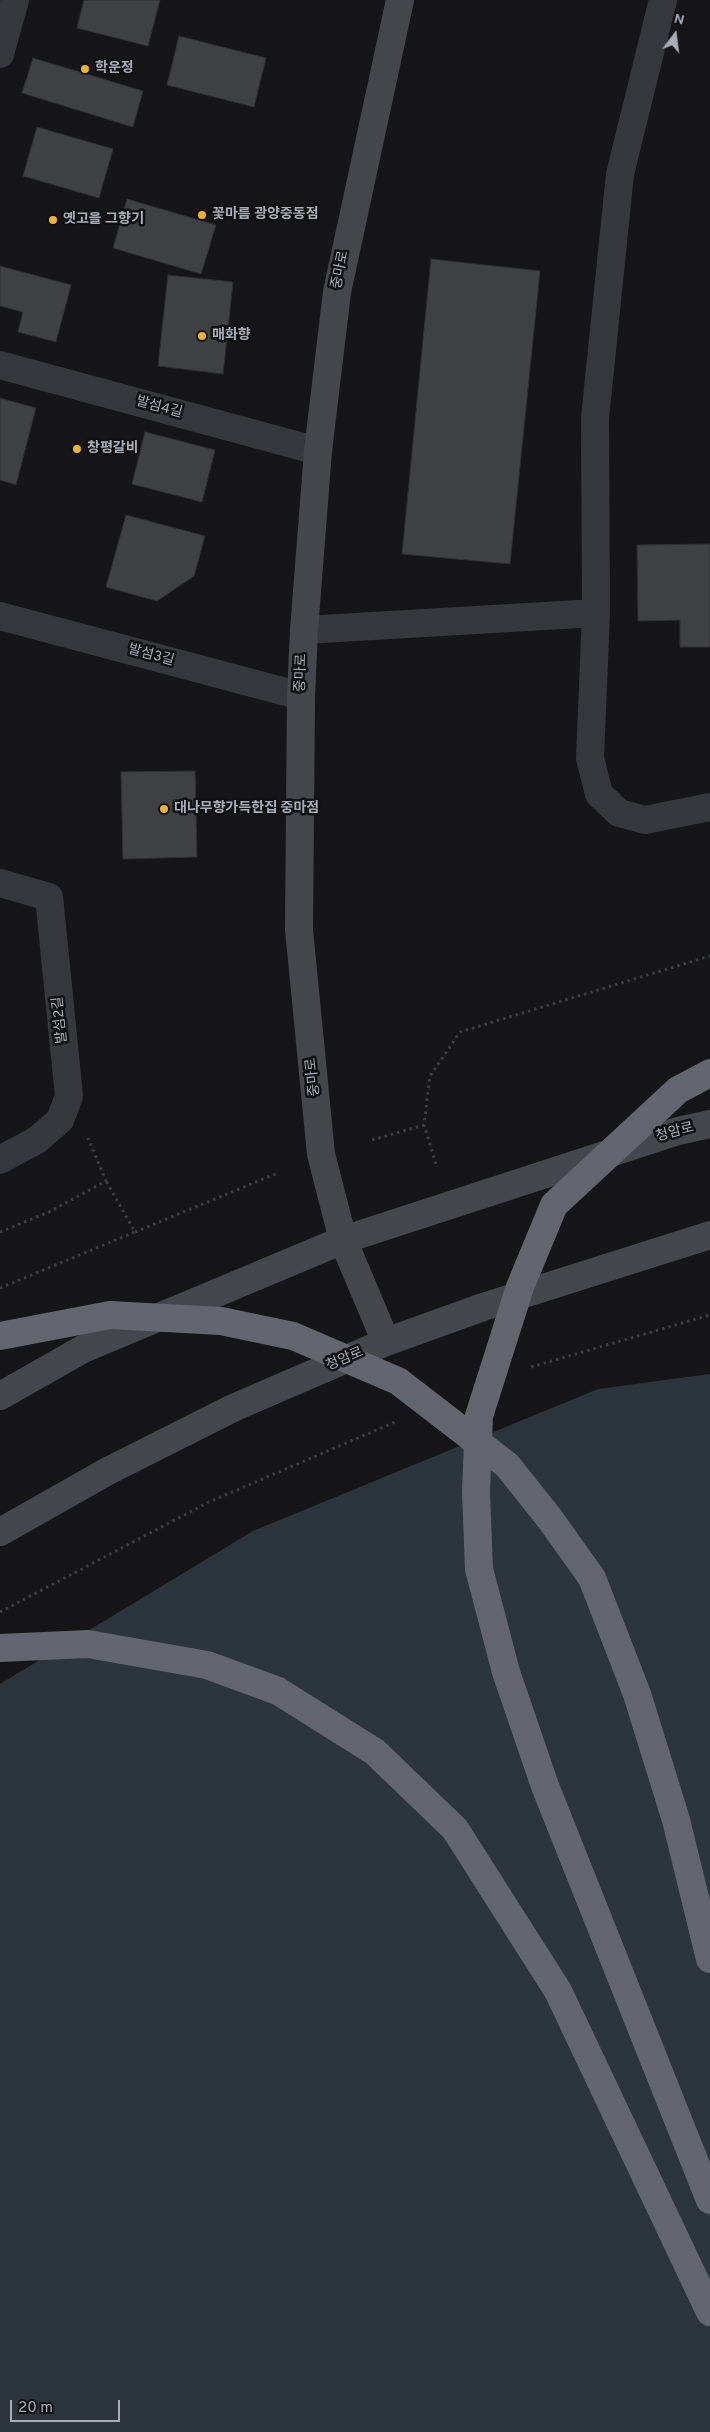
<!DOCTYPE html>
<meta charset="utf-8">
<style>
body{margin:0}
#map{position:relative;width:710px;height:2432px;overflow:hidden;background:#161618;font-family:Overpass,sans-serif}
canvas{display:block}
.north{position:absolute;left:650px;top:10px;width:50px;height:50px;-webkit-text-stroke:4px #111113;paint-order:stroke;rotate:15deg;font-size:14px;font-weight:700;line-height:20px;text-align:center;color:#a8adb8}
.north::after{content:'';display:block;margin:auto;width:18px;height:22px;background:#a8adb8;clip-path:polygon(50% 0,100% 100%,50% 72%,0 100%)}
.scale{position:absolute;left:10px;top:2400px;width:110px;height:22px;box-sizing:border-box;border:2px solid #a8adb8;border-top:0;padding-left:6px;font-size:15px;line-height:18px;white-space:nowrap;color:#a8adb8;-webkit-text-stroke:4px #111113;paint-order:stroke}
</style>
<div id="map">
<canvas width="710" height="2432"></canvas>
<div class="north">N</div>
<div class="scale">20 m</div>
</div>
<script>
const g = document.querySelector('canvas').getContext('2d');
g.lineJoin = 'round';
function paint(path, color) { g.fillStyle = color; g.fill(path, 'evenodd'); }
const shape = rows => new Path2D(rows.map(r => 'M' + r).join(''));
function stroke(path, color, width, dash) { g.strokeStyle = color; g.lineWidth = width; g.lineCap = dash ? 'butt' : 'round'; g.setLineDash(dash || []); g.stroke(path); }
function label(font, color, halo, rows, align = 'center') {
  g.font = font + ' Overpass,"Noto Sans KR",sans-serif'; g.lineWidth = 5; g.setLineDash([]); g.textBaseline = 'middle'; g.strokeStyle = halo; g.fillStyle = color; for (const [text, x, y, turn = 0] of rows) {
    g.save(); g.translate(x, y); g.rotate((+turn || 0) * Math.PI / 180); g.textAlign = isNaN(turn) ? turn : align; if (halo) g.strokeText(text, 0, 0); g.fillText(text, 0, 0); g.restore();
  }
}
const water = shape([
 [710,1374,710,2432,0,2432,0,1684,253,1531,598,1389]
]);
const building = shape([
 [84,0,160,0,148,46,77,28,84,0],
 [179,36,266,58,254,107,167,85,179,36],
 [33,58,143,91,133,127,22,93,33,58],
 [37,127,113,149,99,198,23,176,37,127],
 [127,199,216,225,201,274,113,248,127,199],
 [431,259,540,271,510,564,402,554,431,259],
 [0,266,71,285,56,342,18,332,23,312,0,306,0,266],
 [168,275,233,282,223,374,158,366,168,275],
 [0,398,36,408,16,485,0,480,0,398],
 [145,432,215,450,202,502,132,484,145,432],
 [126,515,205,536,194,576,157,601,106,587,126,515],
 [710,544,710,647,680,647,680,620,638,621,637,545,710,544],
 [195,771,197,857,123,859,121,772,195,771]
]);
const path = shape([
 [372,1140,424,1125],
 [436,1164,424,1125,430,1076,460,1032,710,956],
 [0,1232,49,1212,106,1181,88,1138],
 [135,1232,278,1173],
 [0,1288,135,1232,106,1181],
 [531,1367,710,1315],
 [0,1612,209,1502,395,1422]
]);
const street = shape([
 [663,0,620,174,595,418,596,613,590,758,599,794,619,813,645,820,710,807],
 [0,54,15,0],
 [0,365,318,451],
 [0,616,301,696],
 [304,630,596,613],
 [0,883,49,897,69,1096,60,1120,37,1140,0,1160]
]);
const secondary = shape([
 [386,1342,343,1240,321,1154,299,930,301,696,304,630,318,451,337,292,400,0],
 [0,1396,83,1349,343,1240,678,1131,710,1124],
 [0,1532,108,1471,233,1408,386,1342,483,1307,710,1235]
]);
const highway = shape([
 [0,1648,88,1644,207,1665,278,1691,375,1752,455,1829,558,1991,710,2312]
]);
const highwayBridge = shape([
 [710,1073,678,1090,554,1205,520,1287,479,1416,476,1492,479,1569,506,1672,545,1786,710,2200],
 [0,1336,110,1315,221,1321,293,1336,398,1381,507,1465,550,1519,592,1578,637,1694,676,1820,710,1959]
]);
const markers = [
 [85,69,5,"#f2b134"],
 [202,215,5,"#f2b134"],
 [53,220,5,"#f2b134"],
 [202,336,5,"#f2b134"],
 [77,449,5,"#f2b134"],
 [164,809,5,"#f2b134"]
];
const poiNames = [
 ["학운정",95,69],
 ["꽃마름 광양중동점",212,215],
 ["옛고을 그향기",63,220],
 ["매화향",212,336],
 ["창평갈비",87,449],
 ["대나무향가득한집 중마점",174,809]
];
const streetNames = [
 ["중마로",341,270,-79],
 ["발섬4길",159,408,15],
 ["발섬3길",151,656,15],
 ["중마로",302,673,-88],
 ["발섬2길",61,1020,-96],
 ["중마로",314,1077,-96],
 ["청암로",675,1133,-15],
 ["청암로",345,1360,-23]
];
paint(water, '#2c353c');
paint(building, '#404145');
stroke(building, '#303034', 1);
stroke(path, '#3d3f44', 3, [2.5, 4]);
stroke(street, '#37383d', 28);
stroke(secondary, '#45474d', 28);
stroke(highway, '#63666e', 28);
stroke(highwayBridge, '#63666e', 28);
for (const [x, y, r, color] of markers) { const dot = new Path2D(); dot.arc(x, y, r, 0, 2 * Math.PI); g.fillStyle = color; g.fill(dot); stroke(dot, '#111113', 2); }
label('bold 14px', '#a8adb8', '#111113', poiNames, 'left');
label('14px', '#a8adb8', '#111113', streetNames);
</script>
